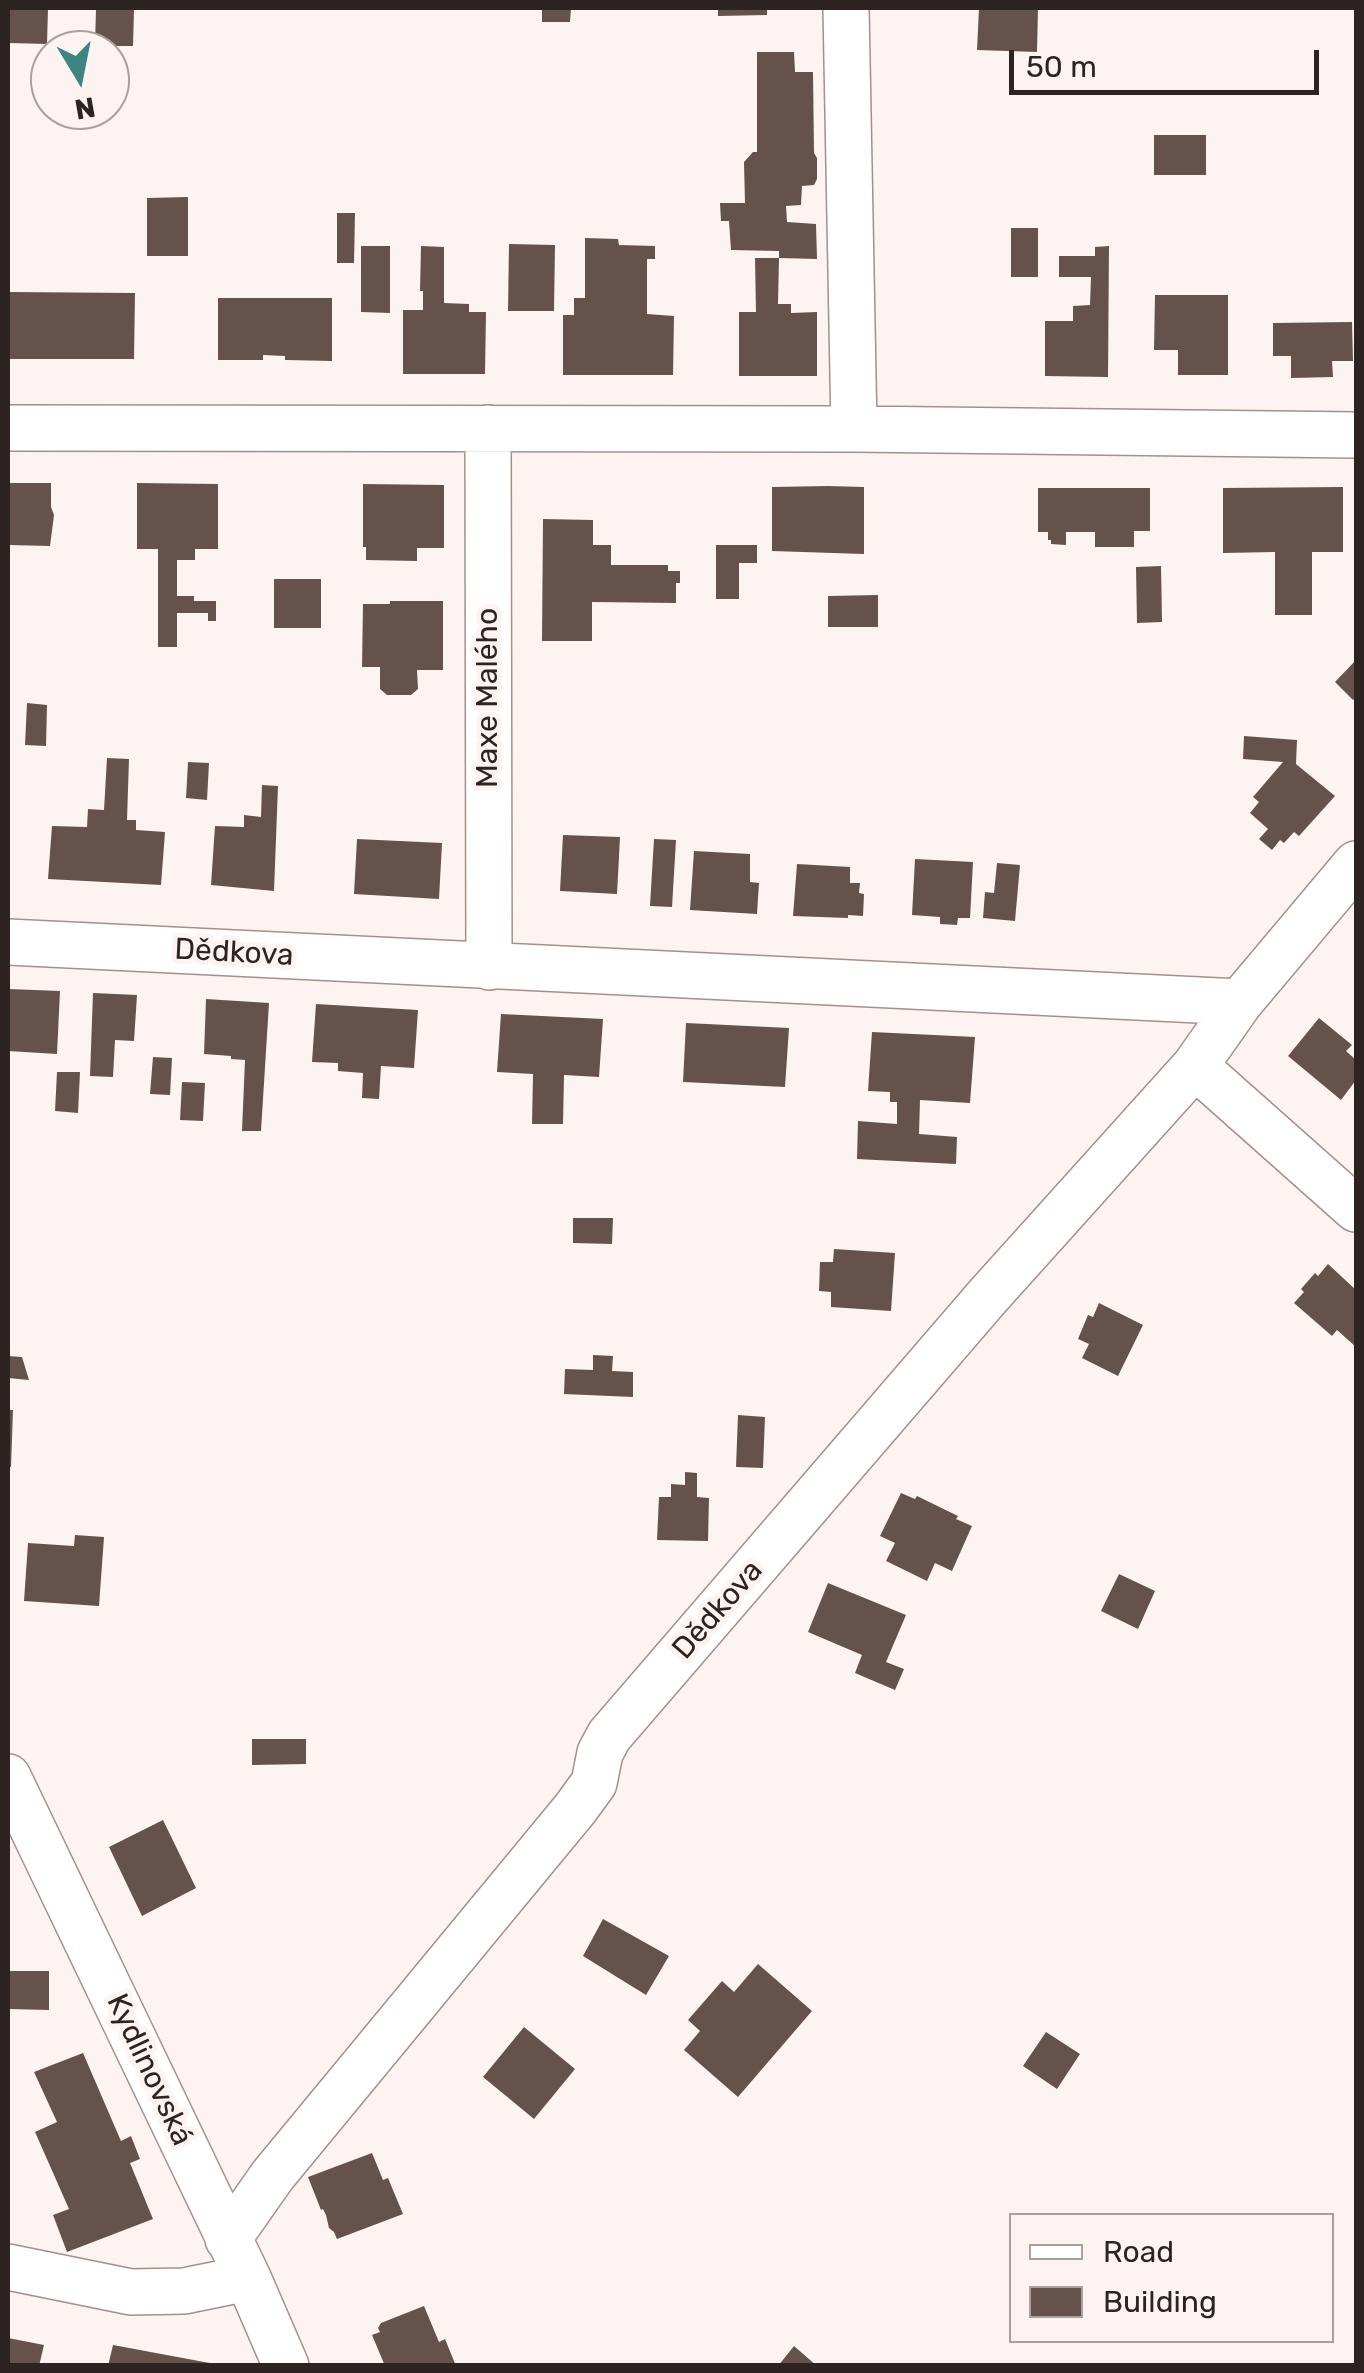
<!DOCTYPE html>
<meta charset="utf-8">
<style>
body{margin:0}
#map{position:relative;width:1364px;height:2373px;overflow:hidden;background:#fdf3f0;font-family:Rubik,sans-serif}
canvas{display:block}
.frame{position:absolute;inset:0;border:10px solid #2d2421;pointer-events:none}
.legend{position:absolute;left:1009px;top:2213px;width:325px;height:130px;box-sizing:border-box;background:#fdf3f0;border:2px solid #aaa09d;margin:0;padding:12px 18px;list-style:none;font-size:30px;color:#2d2421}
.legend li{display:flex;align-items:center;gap:20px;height:50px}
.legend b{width:50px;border:2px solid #aaa09d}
.north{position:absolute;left:30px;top:30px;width:100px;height:100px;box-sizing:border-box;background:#fdf3f0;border:2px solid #aaa09d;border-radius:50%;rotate:170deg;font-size:28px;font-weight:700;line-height:40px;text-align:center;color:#2d2421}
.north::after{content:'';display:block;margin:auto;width:35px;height:45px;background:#3d857f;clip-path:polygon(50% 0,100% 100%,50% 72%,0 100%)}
.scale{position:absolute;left:1009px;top:50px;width:310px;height:45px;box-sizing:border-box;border:5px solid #2d2421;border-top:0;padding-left:12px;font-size:30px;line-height:35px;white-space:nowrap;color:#2d2421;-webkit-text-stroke:8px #fdf3f0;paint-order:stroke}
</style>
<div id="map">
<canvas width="1364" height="2373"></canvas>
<div class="frame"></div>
<ul class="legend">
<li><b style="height:12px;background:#fff"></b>Road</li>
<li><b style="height:28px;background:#66524c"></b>Building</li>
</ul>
<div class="north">N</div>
<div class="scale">50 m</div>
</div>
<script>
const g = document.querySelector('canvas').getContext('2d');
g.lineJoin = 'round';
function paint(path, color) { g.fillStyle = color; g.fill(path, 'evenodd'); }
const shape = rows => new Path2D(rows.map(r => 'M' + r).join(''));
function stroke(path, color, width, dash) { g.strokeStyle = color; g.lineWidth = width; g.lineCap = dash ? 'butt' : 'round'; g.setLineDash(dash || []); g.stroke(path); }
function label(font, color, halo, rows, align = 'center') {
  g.font = font + ' Rubik,sans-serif'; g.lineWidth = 10; g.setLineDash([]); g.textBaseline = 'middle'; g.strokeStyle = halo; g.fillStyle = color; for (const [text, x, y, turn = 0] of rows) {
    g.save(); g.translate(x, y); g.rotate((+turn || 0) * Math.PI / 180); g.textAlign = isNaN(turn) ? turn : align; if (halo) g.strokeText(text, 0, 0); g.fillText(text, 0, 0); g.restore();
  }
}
const building = shape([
 [10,8,48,8,47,44,9,43],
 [96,8,134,9,133,46,95,46],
 [542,8,571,8,570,22,542,22],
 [718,8,767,8,767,15,718,16],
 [979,8,1038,8,1037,52,977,50],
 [757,52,794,52,795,72,813,72,814,153,817,158,817,179,814,185,802,186,801,205,786,206,787,222,816,224,817,259,779,258,778,304,791,304,791,313,817,312,817,376,739,376,739,312,756,312,755,258,779,258,779,251,731,250,729,221,721,221,720,203,745,203,744,162,753,152,757,152],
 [1154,135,1206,135,1206,175,1154,175],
 [188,197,188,256,147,256,147,198],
 [337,213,355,213,354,263,337,263],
 [1011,228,1038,228,1038,277,1011,277],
 [585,238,618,239,619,245,655,246,655,259,647,259,647,314,674,316,673,375,563,375,563,315,574,315,574,298,585,298],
 [509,244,555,245,554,311,508,311],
 [361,246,390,246,390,313,361,312],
 [421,246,444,247,444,303,469,304,469,312,486,312,485,374,403,374,403,310,423,310,423,291,420,291],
 [1109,246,1108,377,1045,376,1045,321,1073,321,1073,306,1090,305,1091,277,1059,277,1059,256,1095,256,1095,247],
 [8,292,135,293,134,359,8,359],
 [1155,295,1228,295,1228,375,1178,375,1178,350,1154,350],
 [218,298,332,298,332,361,285,360,285,356,263,355,263,360,218,360],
 [1352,322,1353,361,1332,361,1333,377,1291,378,1291,356,1273,356,1273,323],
 [8,483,51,483,51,507,54,515,50,546,8,545],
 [137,483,218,484,218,549,195,549,195,560,177,560,177,596,194,596,194,601,216,601,216,621,208,621,208,613,177,613,177,647,158,647,158,549,137,549],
 [363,484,444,485,444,548,417,548,417,561,366,560,366,547,363,547],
 [828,486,864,487,864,554,772,551,772,487],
 [1343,487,1343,552,1312,552,1312,615,1275,615,1275,552,1223,553,1223,488],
 [1038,488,1150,488,1150,531,1134,531,1134,547,1095,547,1095,532,1066,532,1066,545,1051,544,1051,540,1048,540,1048,532,1038,532],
 [543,519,593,520,593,545,611,545,611,565,668,565,668,571,680,571,680,583,676,583,676,603,592,602,592,641,542,641],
 [716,545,757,545,757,563,739,563,739,599,716,599],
 [1161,566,1162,622,1137,623,1136,567],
 [274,579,321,579,321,628,274,628],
 [878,595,878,627,828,627,828,596],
 [390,601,443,601,443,670,417,670,418,689,411,695,387,695,380,689,380,667,362,667,363,604,390,604],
 [1356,660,1356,697,1353,700,1335,682],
 [27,703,47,705,46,746,25,745],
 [1244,736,1297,740,1296,764,1335,796,1299,836,1294,832,1284,843,1280,840,1272,850,1259,839,1268,829,1250,813,1259,802,1253,797,1283,762,1243,759],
 [107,758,129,759,127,820,136,820,136,830,165,832,161,885,48,879,52,826,87,827,88,809,104,810],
 [188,762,209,763,207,800,186,798],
 [262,785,278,786,274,891,211,885,215,826,244,827,244,815,261,817],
 [563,835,620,837,617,894,560,891],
 [357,839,442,843,439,899,354,894],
 [654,839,676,840,672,907,650,906],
 [694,851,750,854,750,882,759,883,757,914,690,910],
 [915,859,973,862,970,918,958,918,957,925,940,924,940,917,912,915],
 [997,863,1020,865,1015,921,983,918,985,892,994,893],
 [797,864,850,867,850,883,860,883,859,893,864,894,863,916,848,915,848,918,793,916],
 [8,989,60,991,57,1054,8,1051],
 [93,993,137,995,134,1041,115,1040,113,1077,90,1076],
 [206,999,269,1003,261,1131,242,1131,245,1060,231,1059,231,1056,204,1054],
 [316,1004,418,1010,414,1068,381,1066,379,1099,362,1098,363,1073,338,1071,338,1063,312,1062],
 [501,1014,603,1019,599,1077,564,1075,563,1124,532,1124,533,1074,497,1072],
 [1319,1018,1352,1045,1346,1051,1356,1060,1356,1080,1341,1100,1288,1056],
 [686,1023,789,1028,785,1087,683,1082],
 [872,1032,975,1037,970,1103,920,1100,919,1134,957,1137,956,1164,857,1159,858,1121,897,1124,897,1102,890,1102,890,1092,868,1091],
 [153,1057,172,1058,170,1095,150,1094],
 [57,1072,80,1072,78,1113,55,1111],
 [182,1082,205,1083,203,1121,180,1120],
 [573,1218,613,1218,612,1244,573,1243],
 [834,1249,895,1253,891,1311,831,1307,831,1292,819,1291,820,1262,833,1262],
 [1328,1264,1356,1290,1356,1347,1337,1330,1332,1336,1294,1303,1304,1292,1301,1289,1315,1273,1318,1276],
 [1099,1303,1143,1325,1118,1376,1082,1358,1089,1344,1078,1339,1088,1315,1093,1317],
 [593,1355,613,1356,612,1371,633,1372,633,1397,564,1394,565,1369,593,1370],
 [8,1356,22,1357,29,1380,8,1378],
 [8,1410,13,1410,11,1467,8,1467],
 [738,1415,765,1417,763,1468,736,1467],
 [685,1472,697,1473,697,1497,709,1498,708,1541,657,1540,659,1497,671,1497,671,1484,685,1485],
 [901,1493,915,1499,917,1496,958,1516,956,1519,972,1526,952,1571,935,1563,927,1581,886,1561,895,1543,880,1536],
 [75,1535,104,1537,99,1606,24,1601,28,1543,74,1546],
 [1119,1574,1155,1591,1138,1629,1101,1611],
 [828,1583,906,1615,886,1662,904,1669,895,1690,855,1673,862,1655,808,1632],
 [252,1739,306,1739,306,1764,252,1765],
 [163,1820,196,1888,142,1916,109,1847],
 [603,1919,669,1956,646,1995,583,1956],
 [758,1964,812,2011,738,2097,684,2050,700,2031,688,2020,722,1981,734,1992],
 [8,1971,49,1971,49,2010,8,2009],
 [524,2027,575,2069,534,2119,483,2077],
 [1046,2032,1080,2054,1057,2089,1023,2066],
 [83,2053,121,2141,131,2136,140,2159,130,2163,153,2219,67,2252,53,2215,69,2209,35,2132,57,2122,34,2072],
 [372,2153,383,2180,388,2178,403,2214,337,2239,334,2232,329,2228,326,2215,323,2209,321,2210,308,2177],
 [424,2306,439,2342,445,2339,456,2366,385,2366,372,2335,380,2332,378,2328,381,2323],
 [8,2338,44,2345,39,2366,8,2366],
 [113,2345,215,2364,215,2366,108,2366],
 [794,2346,817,2366,778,2366]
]);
const minor = shape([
 [846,8,854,429],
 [8,428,854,429,1356,435],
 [488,428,489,967],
 [8,942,1240,1002],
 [1195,1066,1356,1209],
 [8,1777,248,2278,286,2366],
 [228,2239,273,2175,575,1809,594,1783,600,1753,609,1736,988,1296,1195,1066,1240,1002,1356,864],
 [8,2267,131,2292,184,2291,248,2278]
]);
const streetNames = [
 ["Maxe Malého",488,698,-90],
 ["Dědkova",234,953,3],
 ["Dědkova",718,1610,-49],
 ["Kydlinovská",149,2070,65]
];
paint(building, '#66524c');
stroke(minor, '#a68f89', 48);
stroke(minor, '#fff', 45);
label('30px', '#2d2421', '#fdf3f0', streetNames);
</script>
